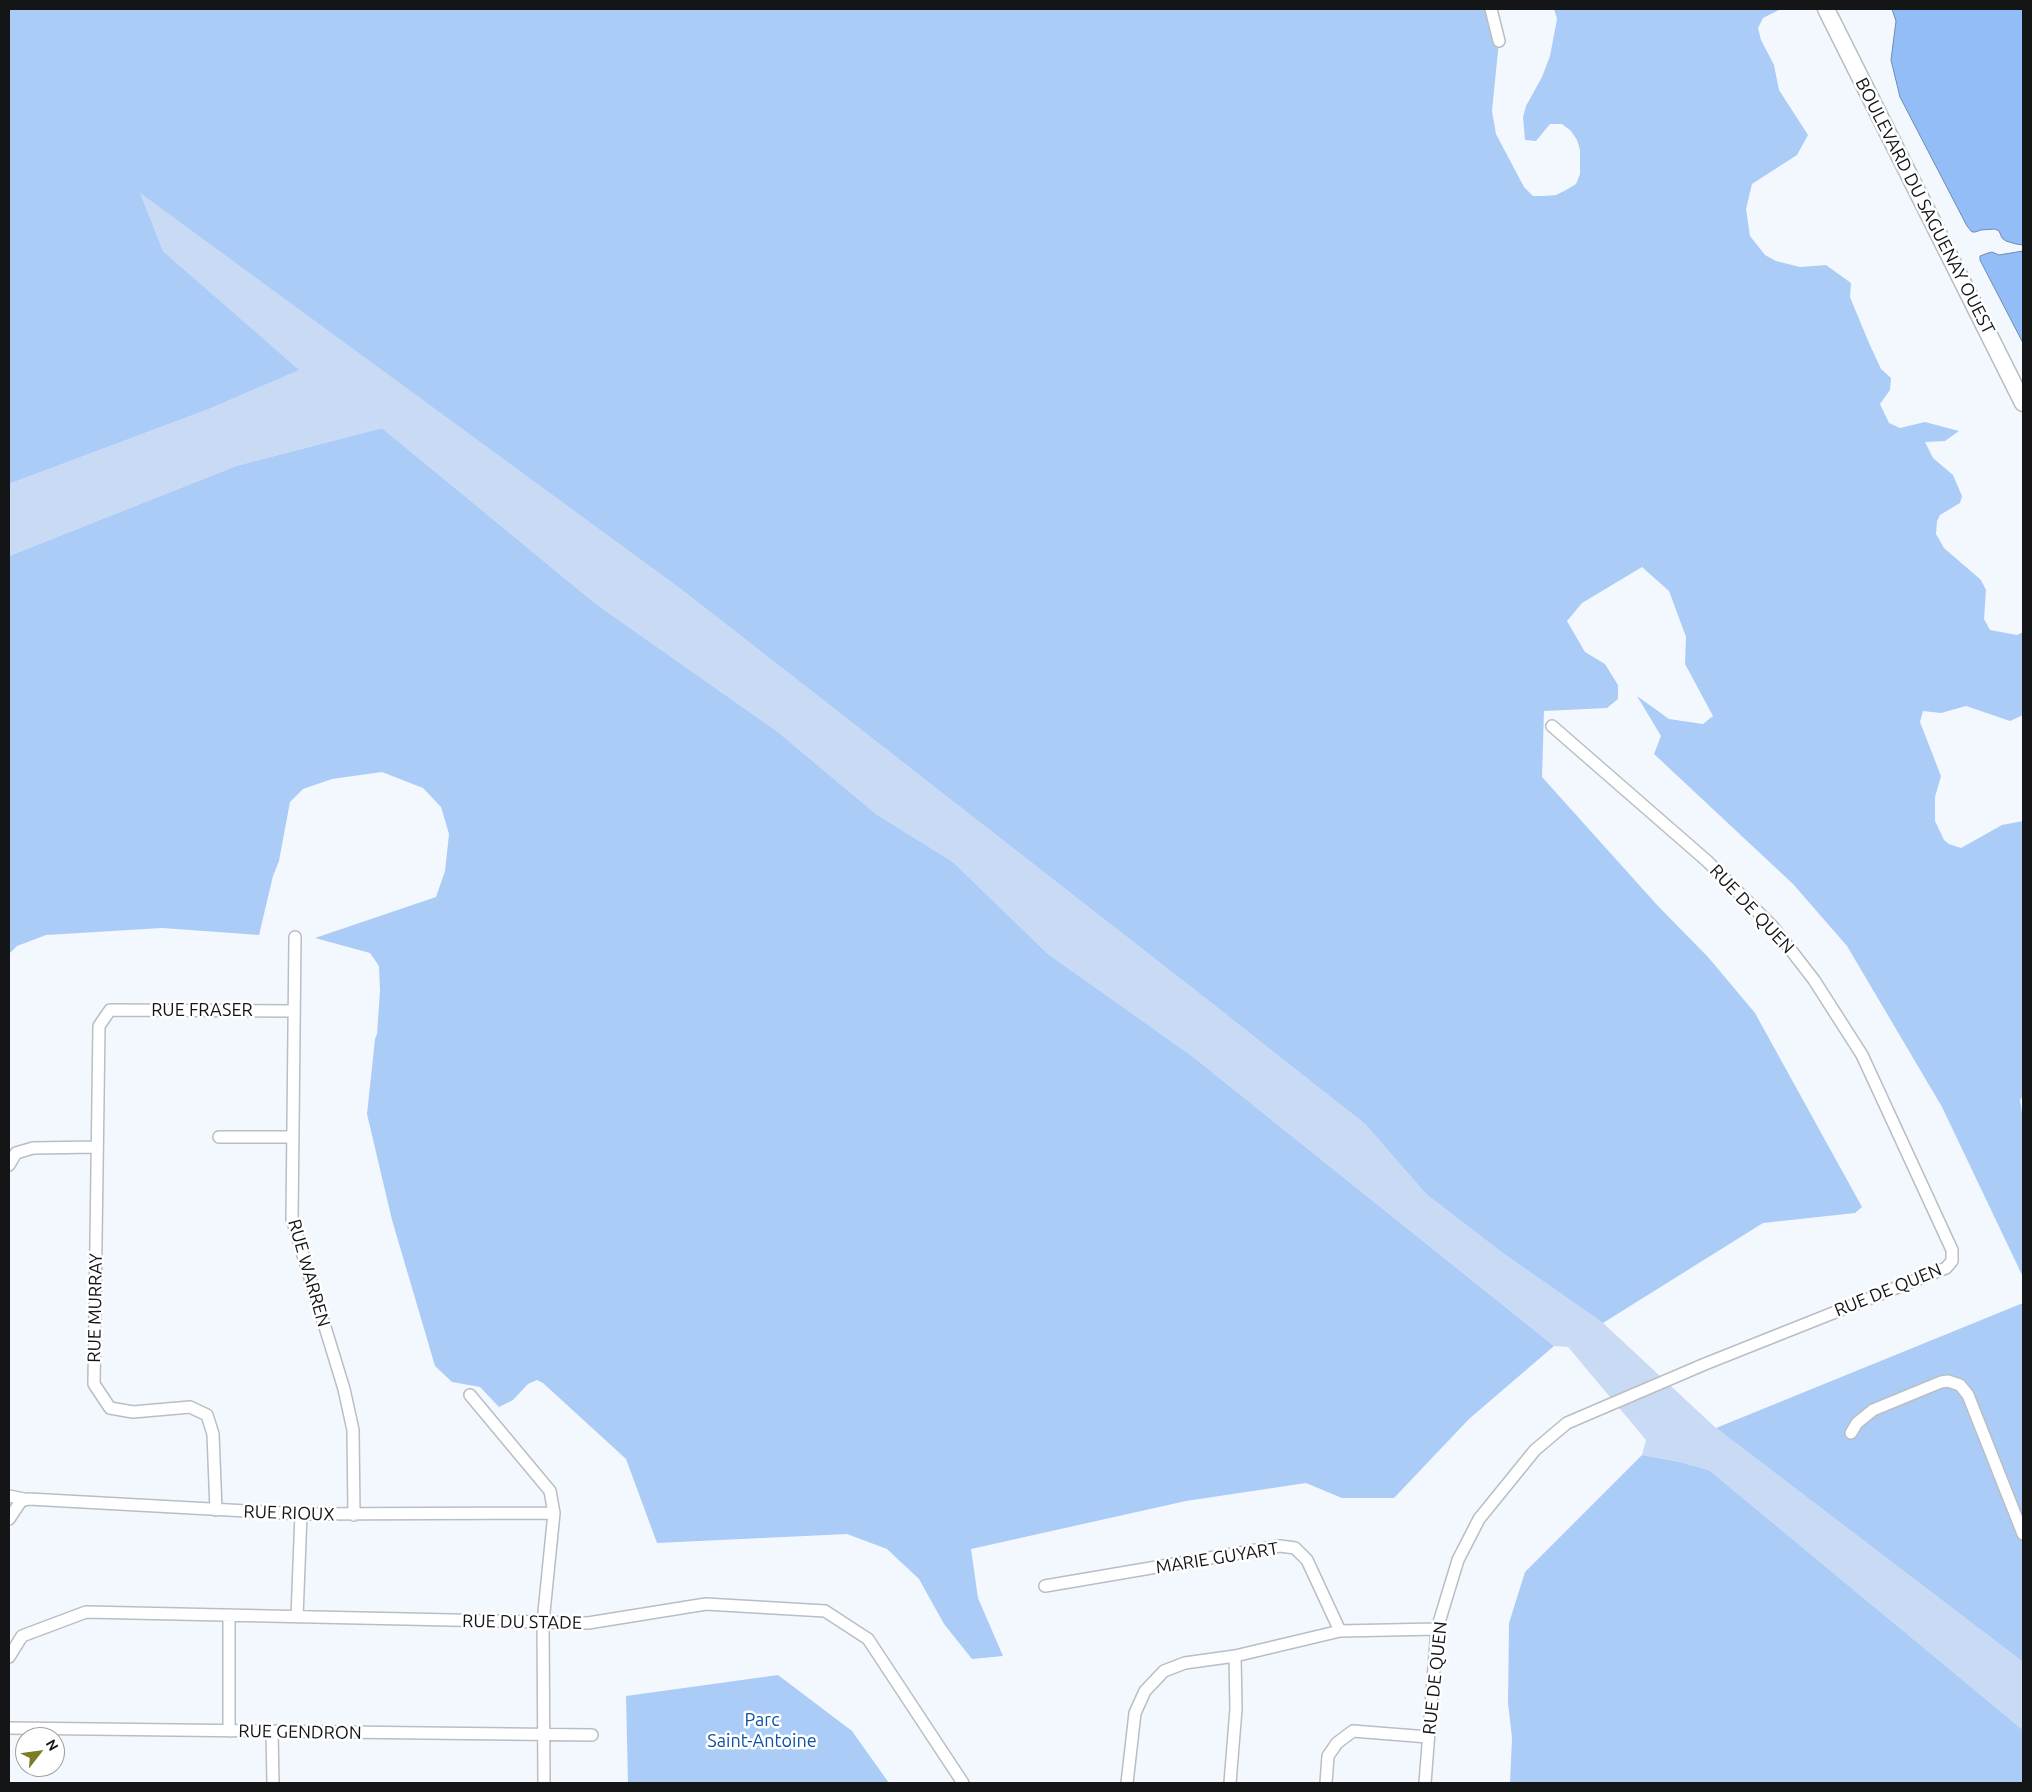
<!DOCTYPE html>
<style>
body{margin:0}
#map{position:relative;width:2032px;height:1792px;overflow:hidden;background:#f3f8fe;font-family:Ubuntu,sans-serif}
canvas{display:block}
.frame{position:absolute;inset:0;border:10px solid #141517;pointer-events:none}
.north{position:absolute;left:15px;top:1727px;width:50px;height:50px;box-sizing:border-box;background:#fff;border:1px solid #a1a1a2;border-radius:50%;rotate:60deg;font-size:14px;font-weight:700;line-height:20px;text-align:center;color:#141517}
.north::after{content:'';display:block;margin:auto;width:18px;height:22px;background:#7a7d25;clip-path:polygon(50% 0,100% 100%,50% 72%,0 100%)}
</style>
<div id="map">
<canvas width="2032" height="1792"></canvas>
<div class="frame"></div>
<div class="north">N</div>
</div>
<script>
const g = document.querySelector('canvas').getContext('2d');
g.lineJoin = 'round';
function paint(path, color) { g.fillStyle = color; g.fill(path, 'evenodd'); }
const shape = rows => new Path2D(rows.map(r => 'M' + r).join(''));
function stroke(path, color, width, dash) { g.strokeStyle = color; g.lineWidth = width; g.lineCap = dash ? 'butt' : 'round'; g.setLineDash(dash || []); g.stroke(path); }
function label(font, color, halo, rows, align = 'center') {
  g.font = font + ' Ubuntu,sans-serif'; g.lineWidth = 5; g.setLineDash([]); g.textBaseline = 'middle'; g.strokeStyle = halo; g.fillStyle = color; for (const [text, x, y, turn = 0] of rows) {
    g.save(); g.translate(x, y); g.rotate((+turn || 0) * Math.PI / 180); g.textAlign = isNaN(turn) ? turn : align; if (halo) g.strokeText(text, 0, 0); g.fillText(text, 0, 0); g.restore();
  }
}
const green = shape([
 [139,192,682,590,1200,994,1365,1124,1426,1194,1504,1254,1603,1323,1716,1428,2023,1662,2023,1730,1709,1470,1680,1462,1642,1455,1646,1440,1568,1347,1554,1346,1192,1056,1048,954,953,862,876,814,778,732,596,604,382,428,236,466,9,556,9,484,209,409,298,370,163,251]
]);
const forest = shape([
 [9,9,1491,9,1499,41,1492,111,1496,134,1524,187,1533,196,1544,196,1556,195,1566,190,1576,184,1580,174,1580,150,1577,140,1571,131,1562,124,1550,124,1536,141,1525,140,1523,117,1526,106,1542,77,1550,56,1557,19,1554,9,1781,9,1763,18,1758,28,1761,40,1774,65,1779,90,1808,135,1797,155,1752,184,1746,209,1750,236,1765,255,1776,261,1800,267,1826,265,1851,283,1850,297,1869,343,1881,369,1891,378,1890,390,1880,404,1889,423,1900,428,1925,422,1959,431,1945,441,1925,442,1933,458,1953,475,1962,496,1960,503,1940,515,1937,521,1936,534,1944,548,1981,580,1986,590,1984,619,1990,630,2017,635,2023,632,2023,715,2010,721,1966,706,1941,713,1923,711,1920,722,1941,776,1935,797,1935,821,1944,840,1949,844,1961,848,2002,825,2023,821,2023,1096,2020,1100,2023,1119,2023,1277,1942,1107,1847,946,1793,884,1654,754,1661,736,1637,696,1669,719,1703,724,1713,716,1685,664,1686,637,1669,591,1642,567,1582,603,1567,621,1585,652,1605,664,1618,685,1618,699,1607,708,1544,711,1542,777,1658,906,1708,957,1755,1013,1862,1207,1855,1213,1763,1223,1603,1323,1504,1254,1426,1194,1365,1124,1200,994,682,590,140,193,163,251,299,370,209,409,9,484],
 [382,428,596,604,778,732,876,814,953,862,1048,954,1192,1056,1554,1346,1469,1419,1394,1498,1342,1498,1306,1483,1186,1501,971,1549,978,1598,1003,1656,972,1659,944,1624,919,1579,887,1549,847,1534,657,1543,626,1459,543,1383,537,1380,528,1384,513,1400,499,1407,480,1387,452,1382,435,1366,392,1220,367,1114,375,1039,377,1034,380,991,379,966,370,953,315,938,436,897,445,871,449,834,441,807,423,788,382,772,332,779,303,789,290,802,279,861,273,876,259,935,162,928,46,935,17,946,9,954,9,556,236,466],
 [2023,1303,2023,1662,1716,1428],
 [1642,1455,1680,1462,1709,1470,2023,1730,2023,1783,1510,1783,1512,1738,1508,1703,1509,1623,1525,1572],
 [778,1675,852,1731,889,1783,628,1783,626,1696]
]);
const water = shape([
 [1892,9,2023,9,2023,245,2016,244,2006,241,2002,238,1999,231,1995,229,1981,230,1975,232,1972,232,1967,226,1900,97,1891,60,1896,21,1892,9],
 [2023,251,2023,343,1980,260,1980,256,1988,253,1992,252,1999,255,2023,251]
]);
const street = shape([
 [1491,9,1499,41],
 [295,937,292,1219,344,1389,353,1430,354,1515],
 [219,1137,292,1137],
 [9,1165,16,1153,33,1148,97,1147],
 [470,1395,550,1491,554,1513,543,1622,544,1783],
 [1851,1433,1857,1423,1873,1410,1941,1382,1948,1381,1960,1385,1968,1395,2023,1534],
 [9,1496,24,1499],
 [216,1510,213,1434,207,1415,190,1407,133,1412,110,1408,94,1384,99,1026,110,1010,294,1011],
 [9,1519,21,1501,29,1499,301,1514,554,1513],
 [1045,1586,1280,1546,1295,1548,1307,1560,1340,1631],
 [229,1615,229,1731],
 [297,1617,301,1514],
 [9,1657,22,1636,86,1612,588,1623,706,1604,825,1611,868,1639,963,1783],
 [9,1728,592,1735],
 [272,1732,273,1783],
 [1127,1783,1135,1713,1145,1691,1164,1671,1185,1663,1235,1656,1340,1631,1437,1629],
 [1230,1783,1236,1709,1235,1656],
 [1326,1783,1328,1756,1337,1743,1353,1731,1428,1737],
 [1425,1783,1437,1629,1458,1560,1479,1519,1535,1450,1567,1423,1705,1364,1946,1268,1952,1261,1952,1250,1862,1055,1814,980,1773,927,1707,861,1552,726]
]);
const secondary = shape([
 [1826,9,2023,403]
]);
const streetNames = [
 ["BOULEVARD DU SAGUENAY OUEST",1925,206,63],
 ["RUE DE QUEN",1752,909,47],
 ["RUE FRASER",202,1010],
 ["RUE WARREN",309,1273,74],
 ["RUE DE QUEN",1888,1290,-22],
 ["RUE MURRAY",95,1308,-89],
 ["RUE RIOUX",289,1513,2],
 ["MARIE GUYART",1217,1558,-9],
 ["RUE DU STADE",522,1622,1],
 ["RUE DE QUEN",1435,1678,-84],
 ["RUE GENDRON",300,1732,1]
];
const parkNames = [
 ["Parc",762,1720],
 ["Saint-Antoine",762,1741]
];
paint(green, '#c9dbf4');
paint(forest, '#acccf8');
paint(water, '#93bdf7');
stroke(water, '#6d8bb4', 1);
stroke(street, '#b9bec4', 14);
stroke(secondary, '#b9bec4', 19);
stroke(street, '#fff', 11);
stroke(secondary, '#fff', 16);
label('18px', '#141517', '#fff', streetNames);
label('18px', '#0a52a4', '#fff', parkNames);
</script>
